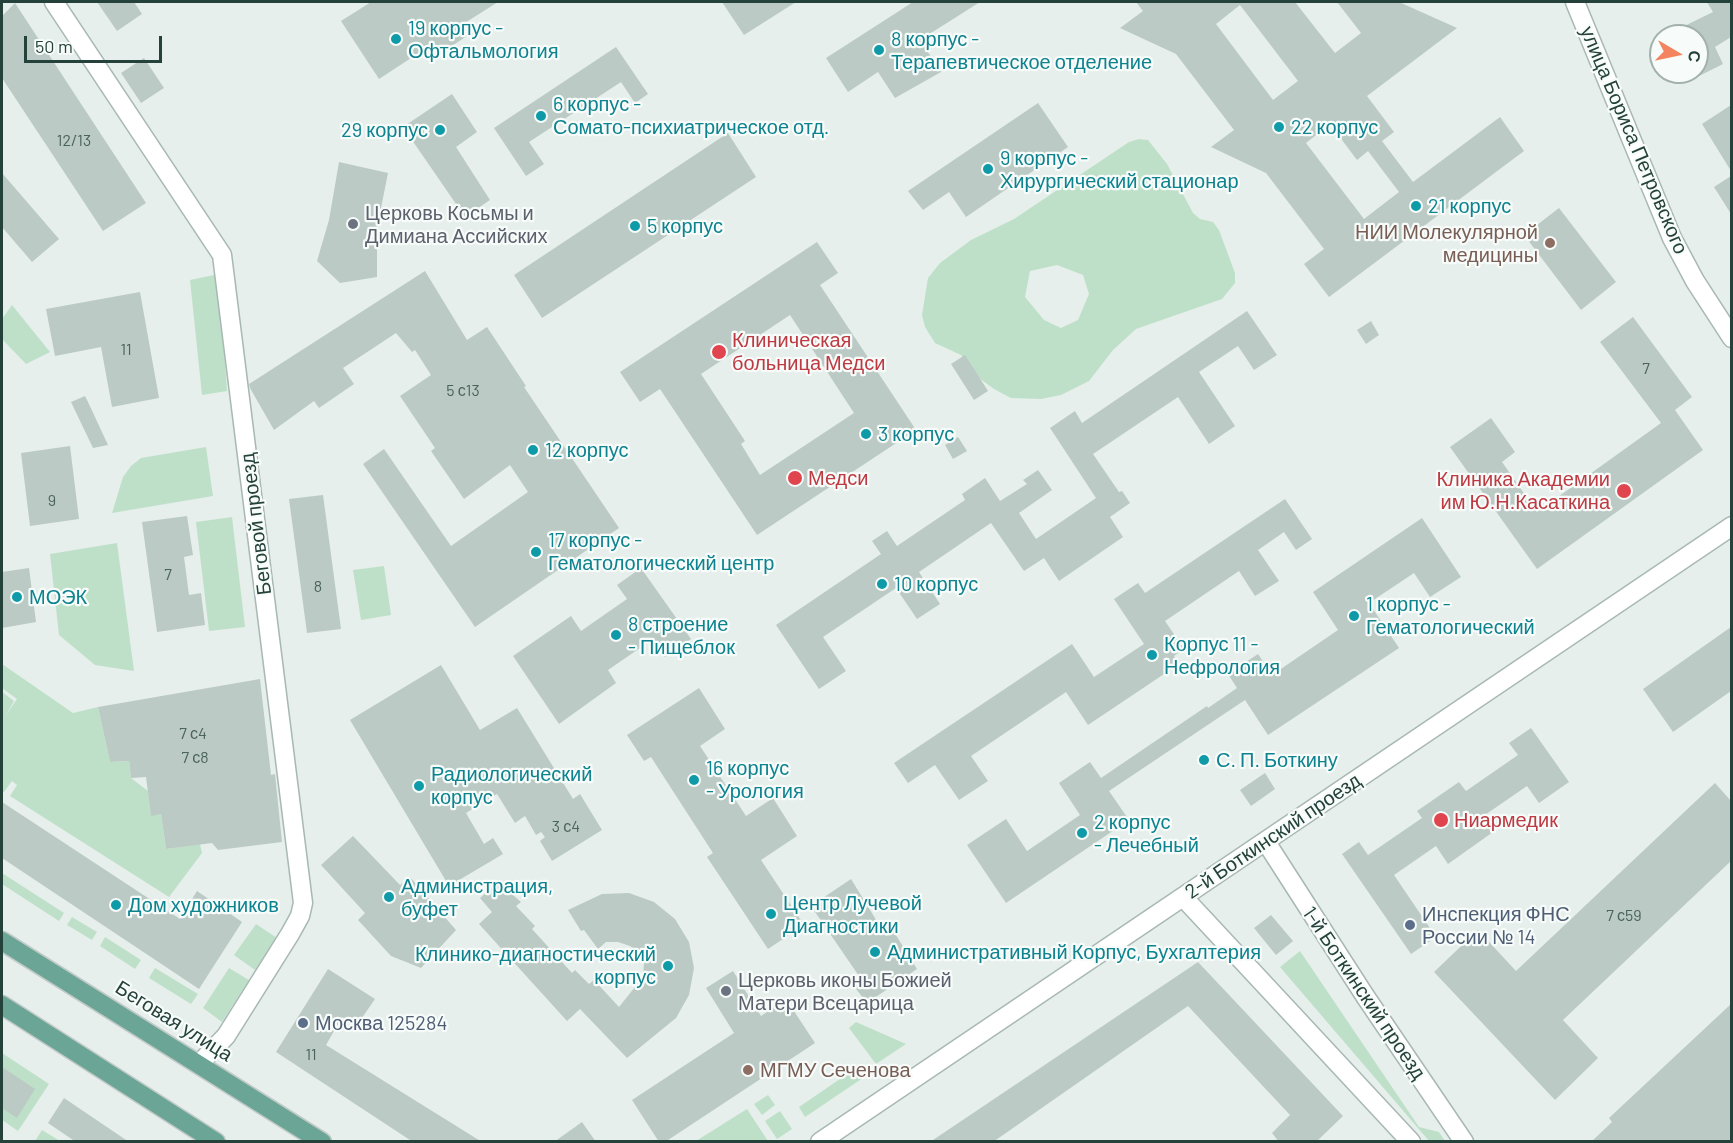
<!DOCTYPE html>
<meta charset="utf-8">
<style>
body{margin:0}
#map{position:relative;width:1733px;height:1143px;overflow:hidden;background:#e6efeb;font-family:Barlow,sans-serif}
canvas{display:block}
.frame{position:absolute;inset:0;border:3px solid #24423a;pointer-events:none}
.north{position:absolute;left:1649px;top:24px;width:60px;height:60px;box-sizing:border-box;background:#f7fbf9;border:2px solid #a3b1ad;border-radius:50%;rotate:99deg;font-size:16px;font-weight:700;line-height:24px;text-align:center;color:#24423a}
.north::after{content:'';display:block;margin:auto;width:21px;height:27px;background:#f4845f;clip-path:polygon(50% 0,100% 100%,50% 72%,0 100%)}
.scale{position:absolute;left:24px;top:36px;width:138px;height:27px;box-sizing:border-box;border:3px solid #24423a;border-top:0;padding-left:8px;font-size:18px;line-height:21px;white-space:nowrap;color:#24423a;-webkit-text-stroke:4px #f7fbf9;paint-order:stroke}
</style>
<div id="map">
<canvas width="1733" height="1143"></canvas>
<div class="frame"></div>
<div class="north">С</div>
<div class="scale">50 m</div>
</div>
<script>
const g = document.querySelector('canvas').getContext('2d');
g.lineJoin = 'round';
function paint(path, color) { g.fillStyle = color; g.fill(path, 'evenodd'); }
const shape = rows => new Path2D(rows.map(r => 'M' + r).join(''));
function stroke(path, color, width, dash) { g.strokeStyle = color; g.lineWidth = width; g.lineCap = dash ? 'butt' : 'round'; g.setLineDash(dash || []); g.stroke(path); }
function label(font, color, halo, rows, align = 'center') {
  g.font = font + ' Barlow,sans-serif'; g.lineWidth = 4.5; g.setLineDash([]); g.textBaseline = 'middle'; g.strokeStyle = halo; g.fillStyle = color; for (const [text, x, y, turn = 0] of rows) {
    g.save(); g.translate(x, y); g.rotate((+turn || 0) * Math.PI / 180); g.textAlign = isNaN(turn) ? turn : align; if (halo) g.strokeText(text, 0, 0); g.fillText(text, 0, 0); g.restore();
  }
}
const green = shape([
 [1139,139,1148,140,1167,164,1193,213,1200,219,1213,222,1219,230,1235,273,1235,283,1222,299,1136,329,1113,350,1089,381,1061,395,1041,399,1011,398,994,389,979,378,961,355,935,343,925,327,922,315,928,278,940,263,971,240,1014,219,1129,142],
 [1057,265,1083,275,1089,294,1078,320,1061,328,1044,320,1025,297,1030,271],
 [219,274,227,391,202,395,190,280],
 [12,305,50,352,26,364,2,339,2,319],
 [206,447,213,496,112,513,123,477,131,466,141,458],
 [232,517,245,627,209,631,196,522],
 [117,543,134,671,95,665,59,635,50,554],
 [384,566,391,615,361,620,353,570],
 [2,664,73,713,98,707,110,762,129,761,131,778,148,791,151,815,161,814,166,849,200,844,202,853,169,897,10,796,17,785,12,781,4,792,2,791,2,692,14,701,6,715,17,699,2,688],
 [2,873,64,913,59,921,2,884],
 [72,917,97,932,92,940,67,925],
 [256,924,277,938,255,970,234,955],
 [105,937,141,960,135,969,100,946],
 [1300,951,1419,1127,1439,1132,1445,1141,1429,1141,1280,967],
 [155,968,198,994,191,1004,149,978],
 [229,968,249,980,222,1022,203,1008],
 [856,1022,906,1044,876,1064,849,1028],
 [2,1053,49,1084,18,1131,2,1120],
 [856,1068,863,1078,805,1117,799,1107],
 [768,1095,775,1105,762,1115,754,1104],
 [747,1109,768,1141,696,1141],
 [780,1111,792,1129,777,1139,765,1121],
 [42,1130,60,1141,35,1141]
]);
const building = shape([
 [97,2,134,2,142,14,117,31],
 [371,2,498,2,460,26,467,36,441,53,434,43,379,79,341,21],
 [722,2,796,2,744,35],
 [913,2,980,2,920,40,941,72,895,98,878,72,848,92,826,58],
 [1136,2,1295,2,1335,53,1361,33,1337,2,1399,2,1457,28,1367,96,1394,132,1382,141,1413,182,1500,117,1524,151,1329,297,1304,264,1324,249,1266,173,1211,147,1234,130,1176,54,1120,28,1143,11],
 [1240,5,1298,81,1273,100,1216,24],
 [1330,124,1357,160,1368,151,1399,192,1364,219,1306,143],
 [1707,2,1731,2,1731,37,1715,47,1723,64,1697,77,1697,36,1664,36,1713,12],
 [15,3,146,203,103,231,2,78,2,16],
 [616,47,648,94,635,103,621,82,529,142,544,164,526,176,494,128],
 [144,58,164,88,141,103,121,73],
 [452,94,477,132,456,147,490,200,465,217,403,127],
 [1038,103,1068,147,966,217,949,192,923,210,908,191],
 [1731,105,1731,171,1702,124],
 [728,133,756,177,542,318,514,275],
 [339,162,388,173,377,228,377,277,340,283,317,261,329,220],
 [2,173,59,239,32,262,2,227],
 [1731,176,1731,214,1714,187],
 [1559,208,1616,282,1581,310,1524,235],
 [817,242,838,273,820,285,916,430,757,535,660,389,640,402,620,372],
 [790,315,854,413,760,475,741,444,745,441,701,374],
 [425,271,467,340,487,327,526,386,524,387,619,528,475,627,363,464,384,449,451,546,528,492,510,465,464,499,431,451,435,448,400,396,431,375,415,350,412,352,396,333,343,368,354,384,319,408,314,401,274,430,250,388,249,384],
 [140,292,159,398,112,407,101,347,55,356,46,309],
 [1247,311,1277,355,1254,370,1238,346,1199,372,1235,426,1209,444,1178,397,1093,454,1119,492,1122,491,1130,503,1110,517,1123,537,1059,581,1044,558,1024,571,991,523,919,572,940,604,917,619,896,588,823,637,846,671,819,689,776,625,881,554,872,541,887,531,897,546,965,500,962,494,985,478,1000,501,1027,484,1023,480,1038,470,1052,490,1019,513,1036,539,1096,498,1050,428,1075,411,1082,423],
 [1633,317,1692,397,1675,410,1703,450,1537,569,1450,447,1491,418,1515,452,1502,462,1537,512,1661,423,1600,342],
 [1371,321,1379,335,1366,344,1357,330],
 [965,355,988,391,974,400,951,364],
 [85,396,88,402,108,445,93,448,71,402],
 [958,437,967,451,953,459,945,445],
 [70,446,79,519,30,526,21,453],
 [323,495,341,629,307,633,289,499],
 [1285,499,1312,539,1296,550,1284,532,1258,550,1279,581,1255,596,1239,571,1165,621,1184,649,1174,656,1179,664,1088,725,1066,692,971,756,988,781,959,800,935,765,908,783,894,763,1072,644,1094,677,1144,644,1114,599,1138,583,1145,593],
 [187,516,193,555,184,557,189,595,201,593,205,625,157,632,142,522],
 [1422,518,1461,577,1430,597,1414,573,1369,603,1399,648,1268,735,1245,700,1109,791,1129,820,1006,903,967,845,1006,819,1027,851,1080,815,1059,783,1090,762,1101,778,1207,706,1208,708,1237,688,1228,674,1258,654,1272,675,1338,630,1313,592],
 [29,568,36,622,2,628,2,572],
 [641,568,691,639,665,657,653,639,608,670,616,683,559,724,513,656,571,616,581,631,627,599,617,585],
 [1731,627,1731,691,1673,732,1643,689],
 [441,665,480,730,517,708,573,799,580,794,602,830,552,861,540,841,545,837,541,832,536,835,525,816,515,823,497,794,466,813,484,844,493,838,503,854,449,886,350,720],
 [260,679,271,775,275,774,282,842,218,850,212,843,166,849,161,814,151,816,146,777,131,778,129,761,110,762,98,707],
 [699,688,725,729,700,746,746,816,773,798,797,836,761,860,804,925,768,949,707,857,713,853,651,757,644,761,627,735],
 [1531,728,1569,782,1539,803,1527,786,1482,817,1493,832,1448,864,1436,846,1394,875,1436,937,1411,954,1342,854,1359,842,1368,855,1422,818,1417,811,1459,782,1466,791,1518,755,1509,743],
 [1265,773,1275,789,1251,806,1240,790],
 [1715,783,1731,801,1731,861,1563,1020,1598,1058,1555,1100,1434,972,1478,930,1516,971],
 [2,802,180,919,197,891,242,922,199,989,2,858],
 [353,836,400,885,410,877,456,930,421,968,391,956,358,920,365,913,321,865],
 [851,879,886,936,894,932,917,969,867,1003,853,985,861,979,811,906],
 [498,882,521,902,516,906,535,926,532,929,572,973,575,970,589,984,594,980,619,1007,643,977,644,964,640,954,630,946,618,942,606,942,598,949,584,930,581,931,568,910,602,894,629,893,654,902,675,919,689,942,694,968,689,995,676,1018,627,1058,580,1009,567,1021,479,924,492,912,480,898],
 [1271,915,1293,941,1276,955,1254,928],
 [1198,962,1343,1116,1316,1142,1279,1142,1272,1133,1290,1115,1188,1006,993,1142,930,1142],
 [328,969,375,999,357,1025,342,1017,326,1045,482,1142,413,1142,276,1052],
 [733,971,761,1016,786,999,815,1043,665,1142,659,1142,632,1100,734,1033,706,988],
 [1731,1004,1731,1142,1591,1142,1612,1122,1609,1118],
 [2,1067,35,1089,17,1118,2,1108],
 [64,1098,129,1142,76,1142,48,1123],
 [582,1122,596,1142,554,1142]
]);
const minor = shape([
 [54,2,222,255,303,903,300,916,290,934,226,1036,200,1063]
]);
const tertiary = shape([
 [1575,2,1672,238,1695,281,1732,338],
 [1266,842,1365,996,1464,1142],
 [1183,897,1411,1142],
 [820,1142,1732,526]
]);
const primary = shape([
 [2,941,322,1142],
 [2,1005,216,1142]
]);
const markers = [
 [396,39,6,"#0f9aa8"],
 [879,50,6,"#0f9aa8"],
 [541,116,6,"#0f9aa8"],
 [1279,127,6,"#0f9aa8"],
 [440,130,6,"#0f9aa8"],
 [988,169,6,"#0f9aa8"],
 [1416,206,6,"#0f9aa8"],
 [353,224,6,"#6b7280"],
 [635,226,6,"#0f9aa8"],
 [1550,243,6,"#8d6e63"],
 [719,352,8,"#e0444e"],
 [866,434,6,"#0f9aa8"],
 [533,450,6,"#0f9aa8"],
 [795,478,8,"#e0444e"],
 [1624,491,8,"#e0444e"],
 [536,552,6,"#0f9aa8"],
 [882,584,6,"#0f9aa8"],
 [17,597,6,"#0f9aa8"],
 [1354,616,6,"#0f9aa8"],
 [616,635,6,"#0f9aa8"],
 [1152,655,6,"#0f9aa8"],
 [1204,760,6,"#0f9aa8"],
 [694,780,6,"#0f9aa8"],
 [419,786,6,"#0f9aa8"],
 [1441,820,8,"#e0444e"],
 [1082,833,6,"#0f9aa8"],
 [389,897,6,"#0f9aa8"],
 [116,905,6,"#0f9aa8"],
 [771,914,6,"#0f9aa8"],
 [1410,925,6,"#5c6f8a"],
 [875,952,6,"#0f9aa8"],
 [668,966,6,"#0f9aa8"],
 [726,991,6,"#6b7280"],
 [303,1023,6,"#5c6f8a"],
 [748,1070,6,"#8d6e63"]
];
const numberNames = [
 ["12/13",74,141],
 ["11",126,350],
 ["7",1646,369],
 ["5 с13",463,391],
 ["9",52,501],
 ["7",168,575],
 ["8",318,587],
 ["7 с4",193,734],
 ["7 с8",195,758],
 ["3 с4",566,827],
 ["7 с59",1624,916],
 ["11",311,1055]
];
const cultureNames = [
 ["19 корпус -",408,28],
 ["Офтальмология",408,51],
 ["8 корпус -",891,39],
 ["Терапевтическое отделение",891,62],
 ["6 корпус -",553,104],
 ["Сомато-психиатрическое отд.",553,127],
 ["22 корпус",1291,127],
 ["29 корпус",428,130,"right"],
 ["9 корпус -",1000,158],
 ["Хирургический стационар",1000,181],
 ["21 корпус",1428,206],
 ["5 корпус",647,226],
 ["3 корпус",878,434],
 ["12 корпус",545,450],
 ["17 корпус -",548,540],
 ["Гематологический центр",548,563],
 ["10 корпус",894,584],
 ["МОЭК",29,597],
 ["1 корпус -",1366,604],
 ["Гематологический",1366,627],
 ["8 строение",628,624],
 ["- Пищеблок",628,647],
 ["Корпус 11 -",1164,644],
 ["Нефрология",1164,667],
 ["С. П. Боткину",1216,760],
 ["16 корпус",706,768],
 ["- Урология",706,791],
 ["Радиологический",431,774],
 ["корпус",431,797],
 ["2 корпус",1094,822],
 ["- Лечебный",1094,845],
 ["Администрация,",401,886],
 ["буфет",401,909],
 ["Центр Лучевой",783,903],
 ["Диагностики",783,926],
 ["Дом художников",128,905],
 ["Административный Корпус, Бухгалтерия",887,952],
 ["Клинико-диагностический",656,954,"right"],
 ["корпус",656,977,"right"]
];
const streetNames = [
 ["улица Бориса Петровского",1634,140,67],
 ["Беговой проезд",256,524,-97],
 ["2-й Боткинский проезд",1273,836,-34],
 ["1-й Боткинский проезд",1364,993,56],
 ["Беговая улица",174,1021,32]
];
const worshipNames = [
 ["Церковь Косьмы и",365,213],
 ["Димиана Ассийских",365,236],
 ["Церковь иконы Божией",738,980],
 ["Матери Всецарица",738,1003]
];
const educationNames = [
 ["НИИ Молекулярной",1538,232],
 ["медицины",1538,255],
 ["МГМУ Сеченова",760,1070,"left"]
];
const healthNames = [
 ["Клиническая",732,340],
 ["больница Медси",732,363],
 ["Медси",808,478],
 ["Клиника Академии",1610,479,"right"],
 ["им Ю.Н.Касаткина",1610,502,"right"],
 ["Ниармедик",1454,820]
];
const serviceNames = [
 ["Инспекция ФНС",1422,914],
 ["России № 14",1422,937],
 ["Москва 125284",315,1023]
];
paint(green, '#bfe0c8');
paint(building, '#bbcac4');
stroke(minor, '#a8b8b2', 21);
stroke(tertiary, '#a8b8b2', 21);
stroke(primary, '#c2cac8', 21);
stroke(minor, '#fff', 18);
stroke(tertiary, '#fff', 18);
stroke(primary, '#6aa596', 18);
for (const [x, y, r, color] of markers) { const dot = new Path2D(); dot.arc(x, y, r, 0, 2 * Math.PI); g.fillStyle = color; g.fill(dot); stroke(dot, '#f7fbf9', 2); }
label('16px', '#4a645c', null, numberNames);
label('20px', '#0d838f', '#f7fbf9', cultureNames, 'left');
label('20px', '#24423a', '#f7fbf9', streetNames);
label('20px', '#5b616d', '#f7fbf9', worshipNames, 'left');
label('20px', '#785e54', '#f7fbf9', educationNames, 'right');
label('20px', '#be3a42', '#f7fbf9', healthNames, 'left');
label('20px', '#4e5e75', '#f7fbf9', serviceNames, 'left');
</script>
